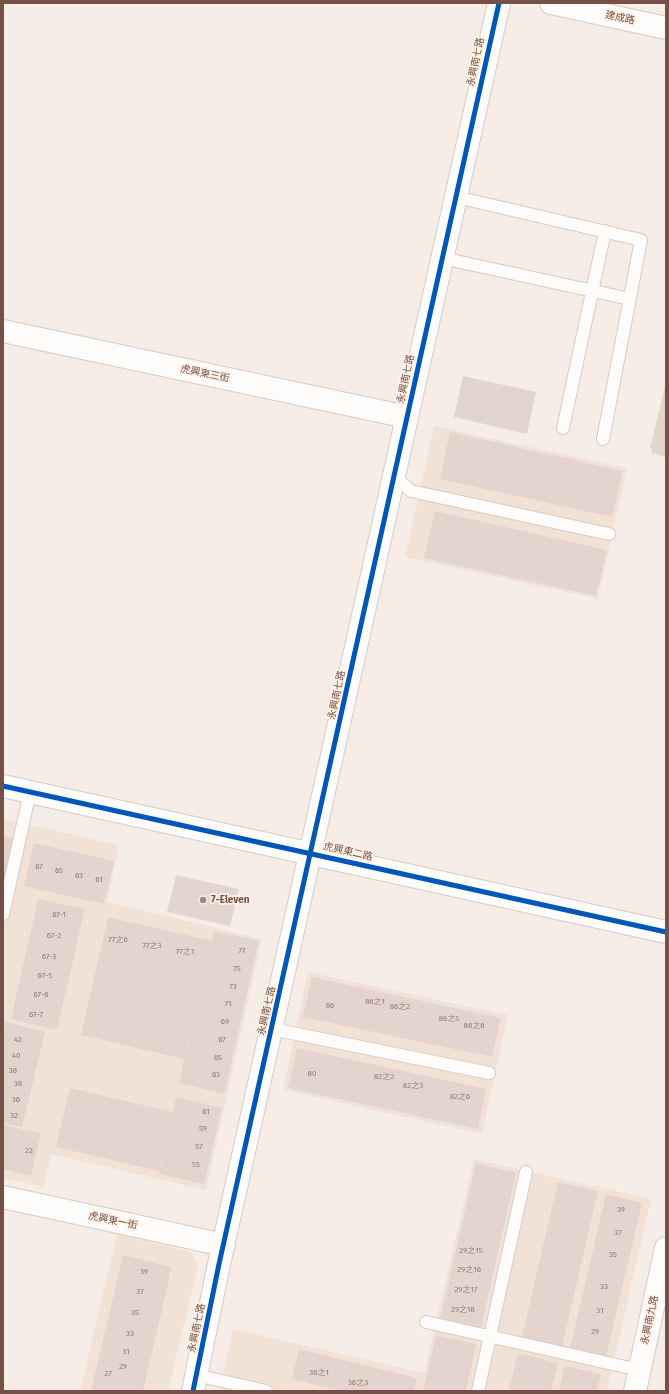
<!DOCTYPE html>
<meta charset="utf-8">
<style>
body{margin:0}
#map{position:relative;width:669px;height:1394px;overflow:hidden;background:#f6eee6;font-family:"Fira Sans",sans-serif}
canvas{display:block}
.frame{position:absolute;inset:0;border:4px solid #745046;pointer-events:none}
</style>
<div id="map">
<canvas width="669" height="1394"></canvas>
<div class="frame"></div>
</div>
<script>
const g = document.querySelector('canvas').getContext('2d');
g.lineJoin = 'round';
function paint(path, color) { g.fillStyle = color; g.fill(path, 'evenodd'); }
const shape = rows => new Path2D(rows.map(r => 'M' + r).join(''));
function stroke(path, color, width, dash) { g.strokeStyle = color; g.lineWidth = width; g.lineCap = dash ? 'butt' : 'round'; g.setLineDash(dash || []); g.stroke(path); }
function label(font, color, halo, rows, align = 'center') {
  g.font = font + ' "Fira Sans","Noto Sans TC",sans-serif'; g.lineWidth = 3.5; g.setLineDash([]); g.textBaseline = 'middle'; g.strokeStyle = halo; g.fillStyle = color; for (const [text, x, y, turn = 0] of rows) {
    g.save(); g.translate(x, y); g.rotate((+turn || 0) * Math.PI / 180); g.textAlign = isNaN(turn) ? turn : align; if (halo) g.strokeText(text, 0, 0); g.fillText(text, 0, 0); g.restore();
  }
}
const residential = shape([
 [434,426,627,468,598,599,405,557],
 [3,819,119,845,107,902,262,939,206,1190,51,1154,44,1187,3,1178],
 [308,972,508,1015,482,1134,283,1090],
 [474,1159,651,1199,607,1391,219,1391,233,1329,424,1373],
 [117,1234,187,1251,192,1253,198,1266,168,1391,80,1391]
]);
const building = shape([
 [463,376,536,392,527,434,454,417],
 [666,382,666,457,651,453,652,449,650,448],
 [450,432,623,471,612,517,440,479],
 [435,511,607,550,596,596,424,558],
 [3,836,18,839,8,882,3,880],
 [34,843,114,861,104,904,24,886],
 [176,875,239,889,230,926,167,912],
 [38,899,85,909,57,1030,11,1019],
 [108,917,212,941,214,931,259,941,224,1094,179,1083,198,1000,184,1059,81,1035],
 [312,977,501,1018,492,1057,303,1017],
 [6,1022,45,1032,22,1127,3,1123,3,1033],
 [297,1048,486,1089,478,1129,288,1088],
 [70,1088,173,1112,176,1097,222,1108,204,1184,159,1174,165,1146,159,1171,56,1147],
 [3,1125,41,1133,31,1176,3,1169],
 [476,1163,516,1173,481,1328,440,1319],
 [558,1182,598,1191,562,1347,522,1337],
 [606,1194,642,1203,606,1357,570,1349],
 [123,1255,171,1267,167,1288,143,1391,91,1391],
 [436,1335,476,1344,466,1391,423,1391],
 [299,1349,417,1378,414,1391,341,1391,292,1379],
 [518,1353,558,1363,551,1391,509,1391],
 [565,1366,601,1374,597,1391,559,1391]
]);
const lane = shape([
 [456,197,641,240,603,439],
 [442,258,630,299],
 [563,428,605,231],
 [394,476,411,491,609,534],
 [3,914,30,792],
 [272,1029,489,1073],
 [426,1322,639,1370],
 [196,1375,266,1391],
 [478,1391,526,1172]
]);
const street = shape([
 [551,3,666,28],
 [3,331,407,417],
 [3,786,666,932],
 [3,1197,224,1245],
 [193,1391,219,1264,499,3],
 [635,1391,666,1248]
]);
const cycleway = shape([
 [3,786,666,932],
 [193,1391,219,1264,499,3]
]);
const markers = [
 [203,900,4,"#a2877e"]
];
const numberNames = [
 ["67",39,867],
 ["65",59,871],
 ["63",79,876],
 ["61",99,880],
 ["67-1",59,915],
 ["67-2",54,936],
 ["77之6",118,940],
 ["77之3",152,946],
 ["77",242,951],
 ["77之1",185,952],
 ["67-3",49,957],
 ["75",237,969],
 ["67-5",45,976],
 ["73",233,987],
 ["67-6",41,995],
 ["86之1",375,1002],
 ["71",228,1004],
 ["86",330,1006],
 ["86之2",400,1007],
 ["67-7",36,1015],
 ["86之5",449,1019],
 ["69",225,1022],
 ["86之6",474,1026],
 ["42",18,1040],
 ["67",222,1040],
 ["40",16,1056],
 ["65",218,1058],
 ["38",13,1071],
 ["80",312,1074],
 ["63",216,1075],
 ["82之2",384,1077],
 ["38",18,1084],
 ["82之3",413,1086],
 ["82之6",460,1097],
 ["36",16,1100],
 ["61",206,1112],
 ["32",14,1116],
 ["59",203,1129],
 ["57",199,1147],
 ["22",29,1151],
 ["55",196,1165],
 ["39",621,1210],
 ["37",618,1233],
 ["29之15",471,1251],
 ["35",613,1255],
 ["29之16",469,1270],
 ["39",144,1272],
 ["33",604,1287],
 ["29之17",466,1290],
 ["37",140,1292],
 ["29之18",463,1310],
 ["31",600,1311],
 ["35",135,1313],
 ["29",595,1332],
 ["33",130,1334],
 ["31",126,1352],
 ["29",123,1367],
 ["36之1",319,1373],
 ["27",108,1374],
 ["36之3",358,1383]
];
const streetNames = [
 ["建成路",620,18,12],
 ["永興南七路",476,62,-78],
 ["虎興東三街",205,374,12],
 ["永興南七路",406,379,-78],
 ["永興南七路",337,695,-78],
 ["虎興東二路",348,852,13],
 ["永興南七路",267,1011,-77],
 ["虎興東一街",113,1221,12],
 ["永興南九路",650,1320,-78],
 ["永興南七路",197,1328,-78]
];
const poiNames = [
 ["7-Eleven",211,900]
];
paint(residential, '#f2e2d5');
paint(building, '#e3d5ce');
stroke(lane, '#d7cbc4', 14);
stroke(street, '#d7cbc4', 24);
stroke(lane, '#fefcfb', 12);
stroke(street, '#fefcfb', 22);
stroke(cycleway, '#0057b8', 5);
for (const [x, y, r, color] of markers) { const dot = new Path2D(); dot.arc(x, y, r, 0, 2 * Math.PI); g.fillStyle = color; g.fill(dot); stroke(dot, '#fff2e6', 1.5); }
label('8px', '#92746a', null, numberNames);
label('10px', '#745046', '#fff2e6', streetNames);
label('bold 10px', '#745046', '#fff2e6', poiNames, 'left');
</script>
